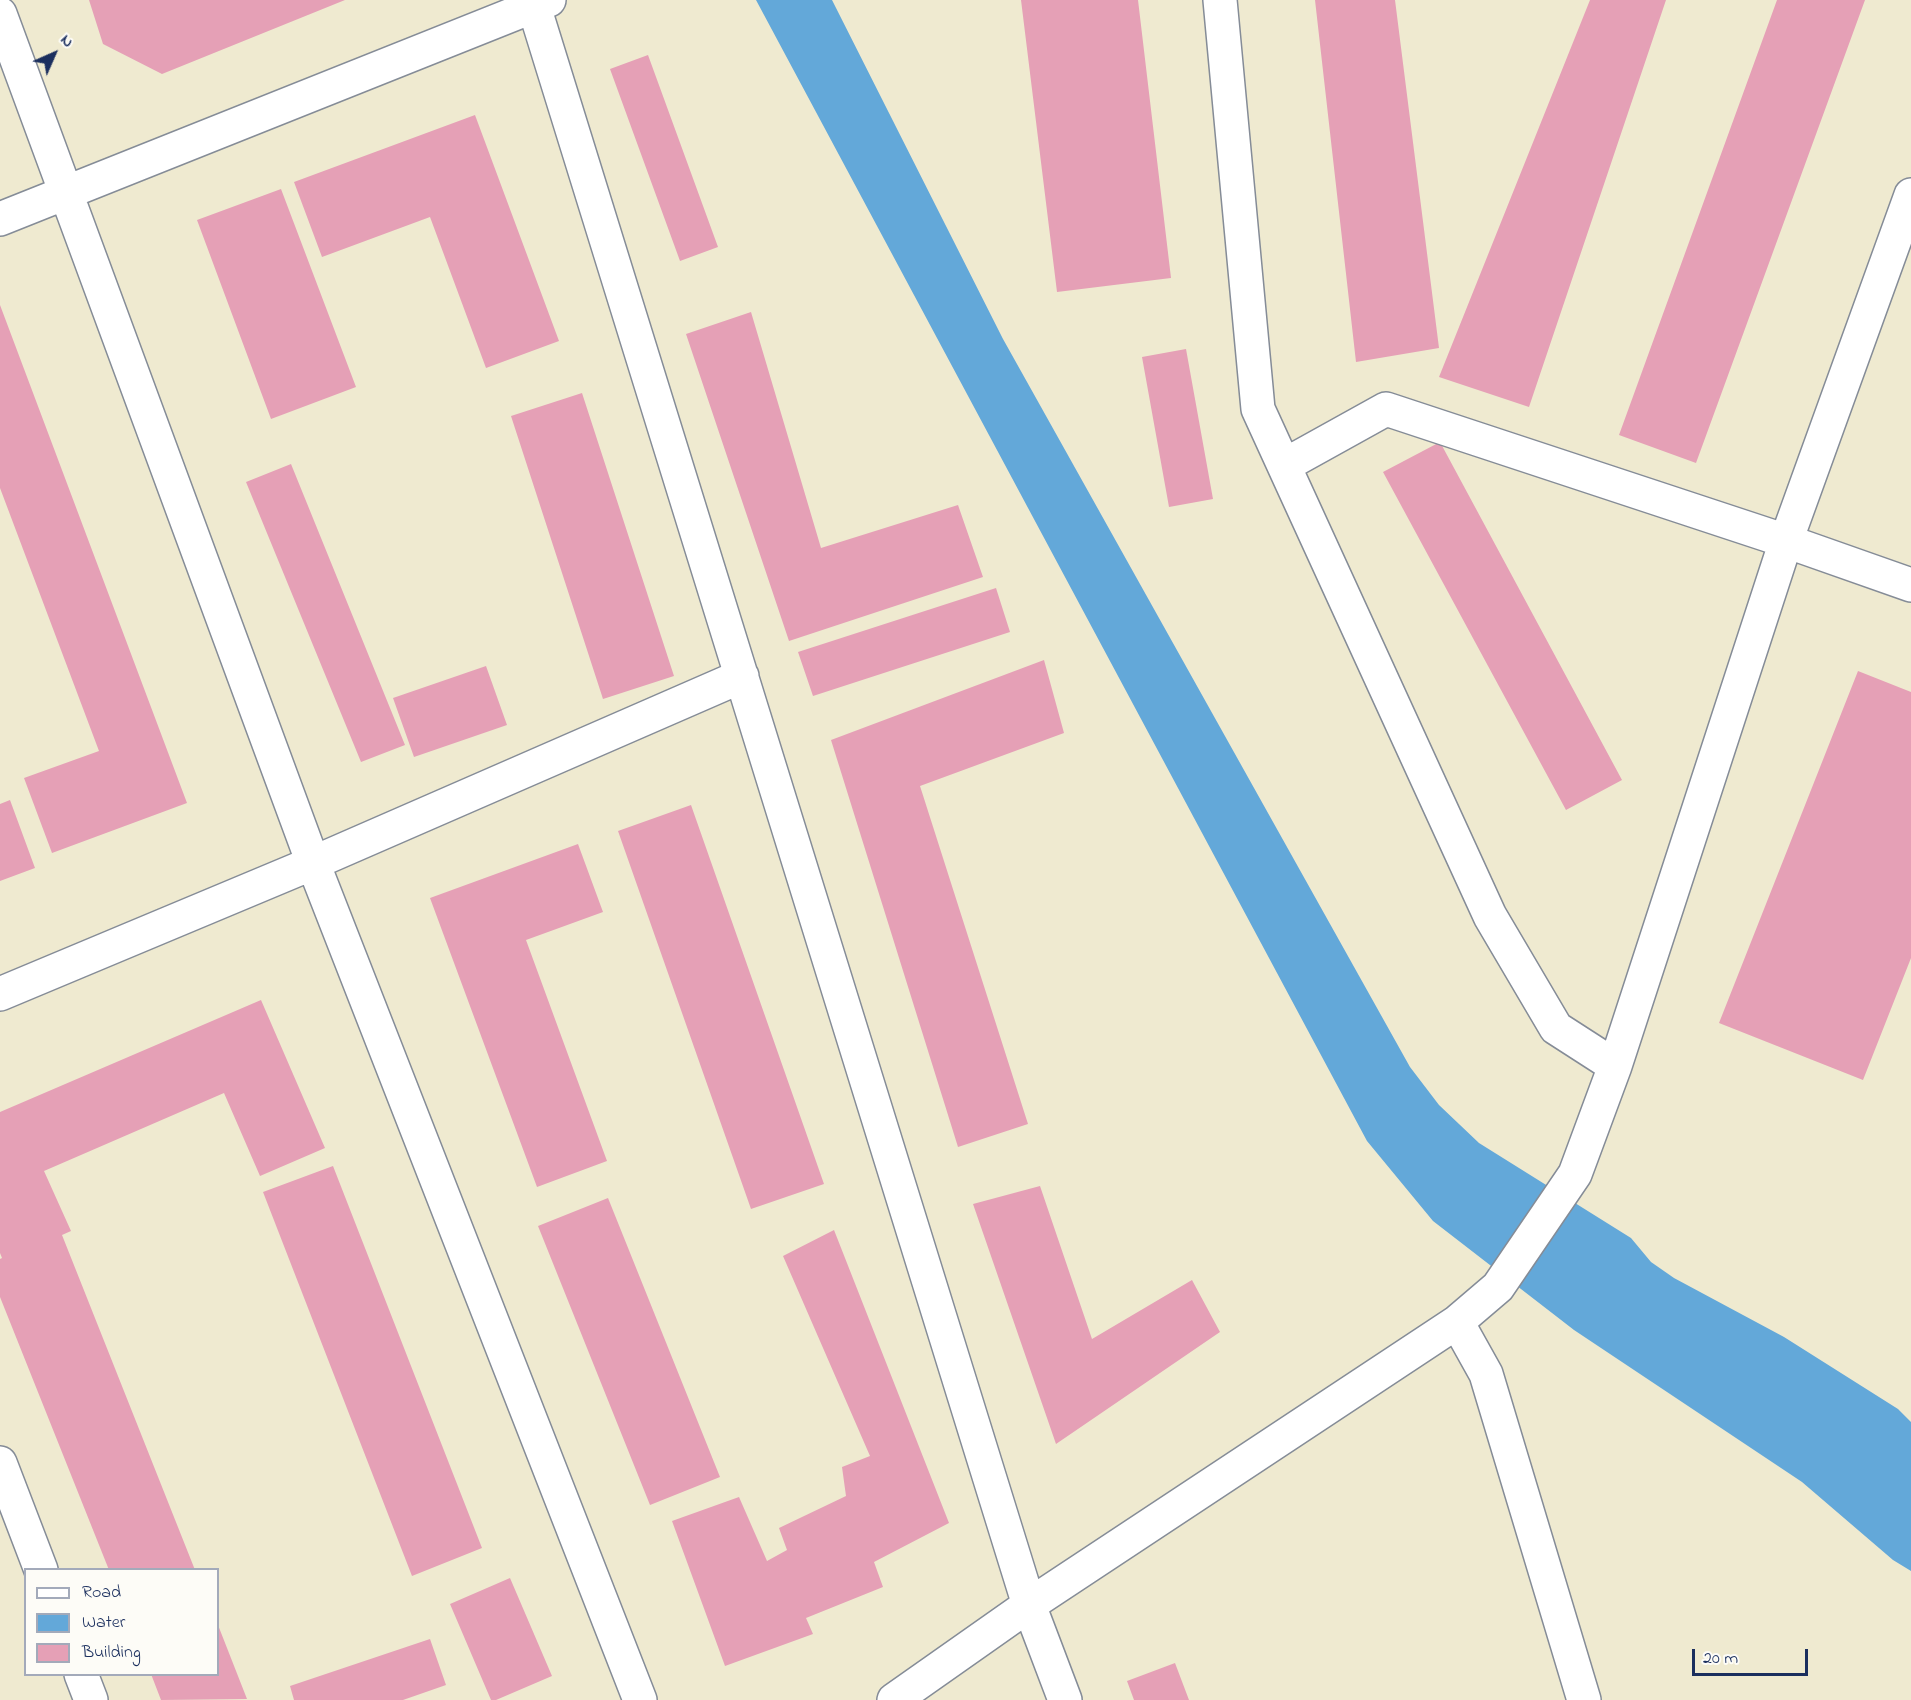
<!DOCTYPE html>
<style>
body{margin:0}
#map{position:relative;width:1911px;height:1700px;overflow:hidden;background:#efead0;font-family:"Indie Flower",sans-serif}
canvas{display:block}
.legend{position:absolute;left:24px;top:1568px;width:195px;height:108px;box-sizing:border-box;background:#fdfcf7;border:2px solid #a3aaba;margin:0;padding:8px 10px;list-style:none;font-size:18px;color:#1b2f5e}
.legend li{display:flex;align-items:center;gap:12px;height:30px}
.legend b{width:30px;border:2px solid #a3aaba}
.north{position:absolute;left:24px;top:24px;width:60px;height:60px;-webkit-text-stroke:4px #fdfcf7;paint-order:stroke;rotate:45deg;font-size:16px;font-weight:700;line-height:24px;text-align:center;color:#1b2f5e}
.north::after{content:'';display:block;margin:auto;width:21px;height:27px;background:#1b2f5e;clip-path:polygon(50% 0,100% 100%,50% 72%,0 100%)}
.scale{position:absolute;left:1692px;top:1649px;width:116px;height:27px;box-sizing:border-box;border:3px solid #1b2f5e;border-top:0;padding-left:8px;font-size:18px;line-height:21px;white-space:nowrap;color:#1b2f5e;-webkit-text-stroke:4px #fdfcf7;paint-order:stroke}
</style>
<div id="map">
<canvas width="1911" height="1700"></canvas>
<ul class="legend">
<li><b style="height:8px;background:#fff"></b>Road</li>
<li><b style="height:16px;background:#63a8d9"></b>Water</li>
<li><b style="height:16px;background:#e5a0b6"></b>Building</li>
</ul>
<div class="north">N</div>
<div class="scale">20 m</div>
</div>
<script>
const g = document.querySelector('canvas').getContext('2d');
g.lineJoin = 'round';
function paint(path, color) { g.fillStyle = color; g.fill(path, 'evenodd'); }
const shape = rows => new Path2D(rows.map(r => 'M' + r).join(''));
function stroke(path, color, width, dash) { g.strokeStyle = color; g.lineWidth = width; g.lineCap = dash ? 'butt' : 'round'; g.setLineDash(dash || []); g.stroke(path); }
const water = shape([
 [756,0,832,0,1003,339,1410,1067,1439,1105,1479,1143,1631,1238,1651,1262,1674,1278,1784,1337,1898,1409,1911,1422,1911,1571,1893,1560,1802,1482,1574,1330,1433,1221,1367,1141]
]);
const building = shape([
 [89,0,345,0,162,74,103,44],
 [1021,0,1138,0,1171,278,1057,292],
 [1315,0,1395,0,1439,348,1356,362],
 [1590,0,1666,0,1529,407,1439,377],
 [1777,0,1865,0,1696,463,1619,435],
 [648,55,718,247,680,261,610,69],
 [475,115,559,341,486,368,430,217,322,257,294,182],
 [281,189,356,387,271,419,197,220],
 [0,305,187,803,52,853,24,778,99,751,0,488],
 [751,312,821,548,958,505,983,577,789,641,686,334],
 [1186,349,1213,499,1169,507,1142,357],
 [582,393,674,676,603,699,511,416],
 [1440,442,1622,780,1566,810,1383,472],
 [291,464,405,745,361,762,246,482],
 [996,588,1010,632,813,696,798,652],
 [1044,660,1064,733,920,786,1028,1124,958,1147,831,740],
 [486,666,507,725,414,757,393,698],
 [1858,671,1911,692,1911,958,1863,1080,1719,1023],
 [10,800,35,868,0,881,0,804],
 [691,805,824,1184,751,1209,618,831],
 [578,844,603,912,526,940,607,1161,537,1187,430,898],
 [261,1000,325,1148,260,1176,224,1093,44,1171,71,1231,62,1235,195,1570,109,1570,0,1297,0,1259,2,1258,0,1253,0,1112],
 [333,1166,482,1548,412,1576,263,1192],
 [1040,1186,1092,1339,1192,1280,1220,1332,1056,1444,973,1204],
 [608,1198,720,1477,650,1505,538,1226],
 [834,1230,949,1523,874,1562,883,1587,806,1618,813,1634,725,1666,672,1521,739,1497,767,1561,787,1550,779,1528,846,1496,842,1467,870,1456,783,1256],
 [510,1578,552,1676,496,1700,491,1700,450,1604],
 [218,1625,247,1699,161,1700,151,1674,218,1674],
 [430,1639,446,1685,403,1700,294,1700,290,1686],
 [1175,1663,1189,1700,1134,1700,1127,1681]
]);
const minor = shape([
 [532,0,1029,1605,1065,1700],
 [1220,0,1258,409,1490,916,1556,1028,1615,1066],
 [0,14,313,863,640,1700],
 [0,219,549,0],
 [1285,465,1386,409,1786,541,1911,585],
 [0,994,313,863,742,676],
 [1457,1322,1486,1374,1584,1700],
 [0,1463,41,1570],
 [81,1674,91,1700],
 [894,1700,1029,1605,1457,1322,1498,1287,1575,1174,1615,1066,1786,541,1911,195]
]);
paint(water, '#63a8d9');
paint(building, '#e5a0b6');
stroke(minor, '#858c97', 36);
stroke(minor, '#fff', 33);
</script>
